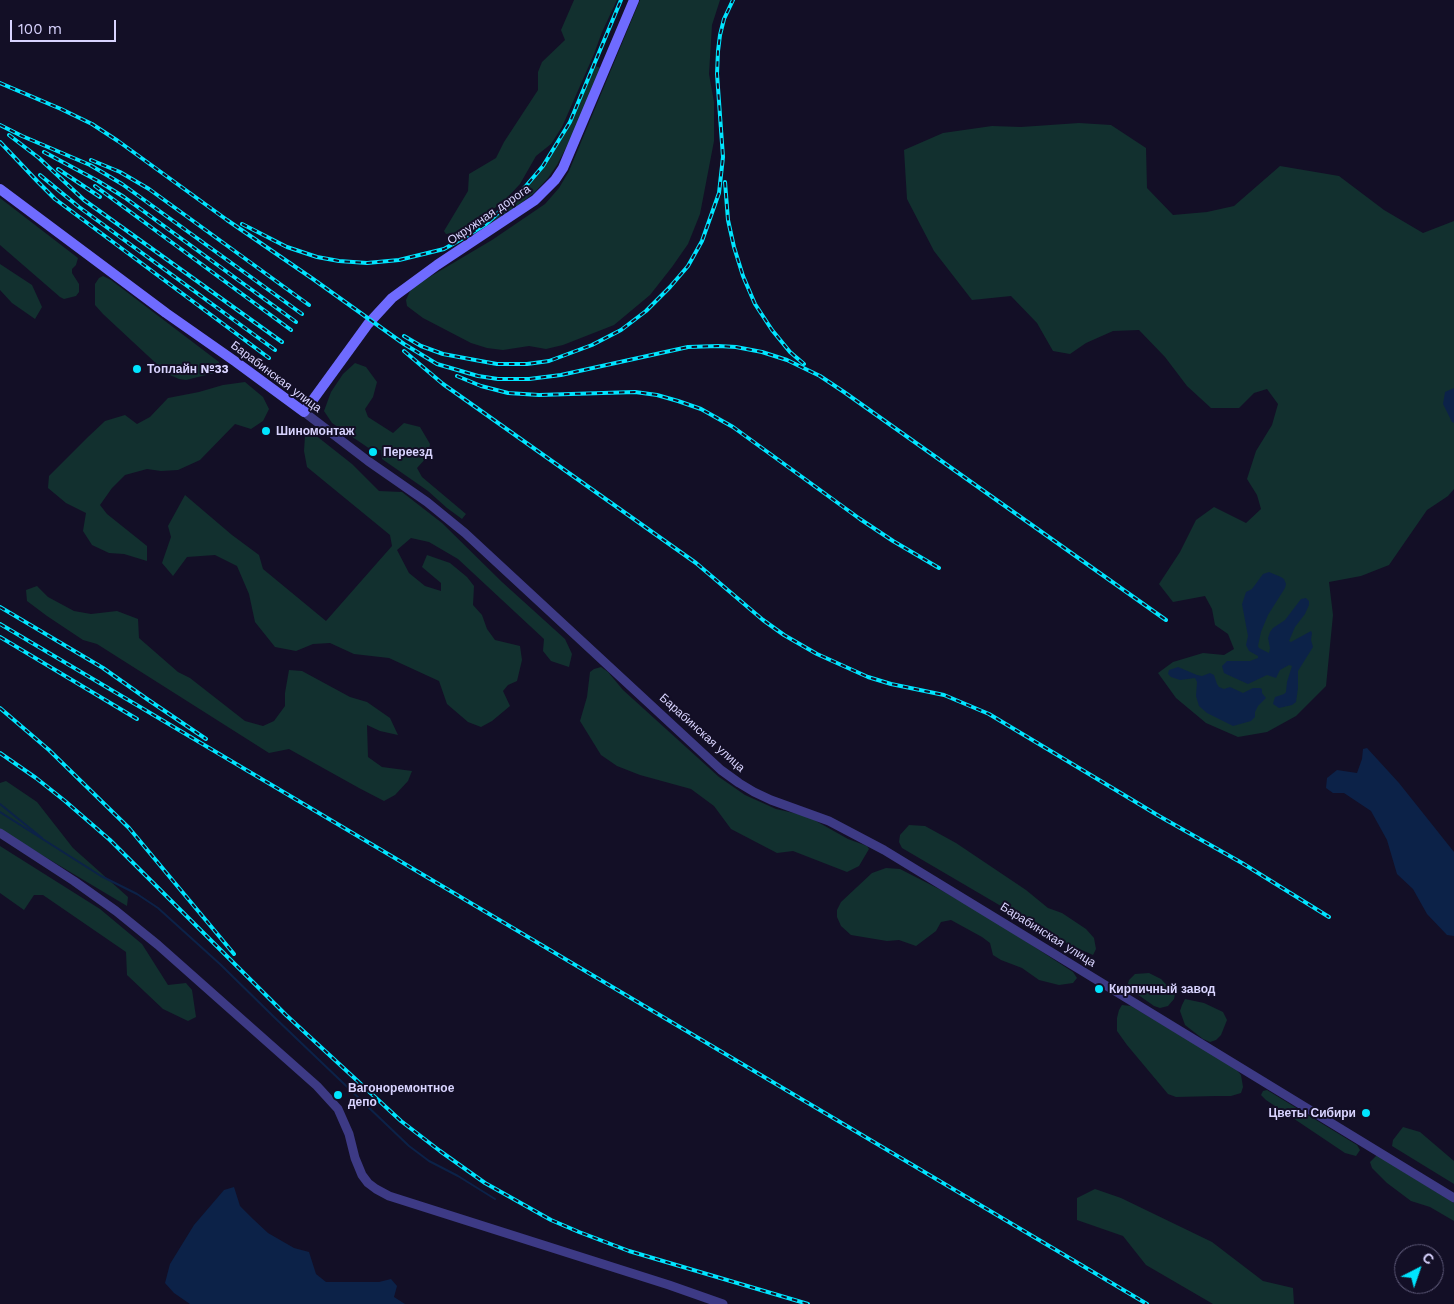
<!DOCTYPE html>
<meta charset="utf-8">
<style>
body{margin:0}
#map{position:relative;width:1454px;height:1304px;overflow:hidden;background:#130f26;font-family:"Work Sans",sans-serif}
canvas{display:block}
.north{position:absolute;left:1394px;top:1244px;width:50px;height:50px;box-sizing:border-box;background:#130f26;border:1px solid #625e7d;border-radius:50%;rotate:41deg;font-size:14px;font-weight:700;line-height:20px;text-align:center;color:#d9d4ff}
.north::after{content:'';display:block;margin:auto;width:18px;height:22px;background:#00e5ff;clip-path:polygon(50% 0,100% 100%,50% 72%,0 100%)}
.scale{position:absolute;left:10px;top:20px;width:106px;height:22px;box-sizing:border-box;border:2px solid #d9d4ff;border-top:0;padding-left:6px;font-size:15px;line-height:18px;white-space:nowrap;color:#d9d4ff;-webkit-text-stroke:4px #130f26;paint-order:stroke}
</style>
<div id="map">
<canvas width="1454" height="1304"></canvas>
<div class="north">С</div>
<div class="scale">100 m</div>
</div>
<script>
const g = document.querySelector('canvas').getContext('2d');
g.lineJoin = 'round';
function paint(path, color) { g.fillStyle = color; g.fill(path, 'evenodd'); }
const shape = rows => new Path2D(rows.map(r => 'M' + r).join(''));
function stroke(path, color, width, dash) { g.strokeStyle = color; g.lineWidth = width; g.lineCap = dash ? 'butt' : 'round'; g.setLineDash(dash || []); g.stroke(path); }
function label(font, color, halo, rows, align = 'center') {
  g.font = font + ' "Work Sans",sans-serif'; g.lineWidth = 4; g.setLineDash([]); g.textBaseline = 'middle'; g.strokeStyle = halo; g.fillStyle = color; for (const [text, x, y, turn = 0] of rows) {
    g.save(); g.translate(x, y); g.rotate((+turn || 0) * Math.PI / 180); g.textAlign = isNaN(turn) ? turn : align; if (halo) g.strokeText(text, 0, 0); g.fillText(text, 0, 0); g.restore();
  }
}
const green = shape([
 [574,0,617,0,602,32,594,54,562,127,551,144,536,156,520,184,505,200,465,231,446,234,444,231,468,191,469,174,496,158,504,142,538,90,538,72,542,62,565,40,561,30],
 [640,0,720,0,712,25,709,74,714,102,714,141,700,214,688,244,672,267,650,295,614,325,563,345,546,349,529,346,503,350,487,348,471,343,423,318,407,306,406,300,410,291,416,285,492,240,545,204,559,188,569,171],
 [595,66,601,68,571,138,557,165,548,178,534,193,515,208,488,225,522,194,542,170,571,123],
 [1079,123,1111,125,1146,148,1147,188,1173,215,1207,212,1234,206,1280,166,1339,176,1384,210,1423,233,1454,221,1454,489,1448,496,1427,510,1389,565,1361,576,1329,582,1333,615,1326,686,1296,716,1267,732,1238,737,1206,723,1176,698,1158,673,1173,662,1203,653,1224,655,1234,649,1228,634,1215,625,1212,609,1205,596,1173,602,1159,584,1180,552,1196,520,1214,507,1246,523,1261,509,1257,495,1247,479,1256,451,1272,425,1278,404,1267,389,1254,393,1239,408,1211,408,1187,386,1165,357,1139,330,1113,331,1086,343,1070,354,1053,351,1037,323,1011,296,972,300,934,251,907,199,904,150,943,133,992,126,1021,127],
 [0,198,78,258,76,265,72,269,72,273,79,284,79,292,76,296,64,299,60,297,0,245],
 [0,264,32,285,42,307,35,319,12,303,0,290],
 [103,276,111,280,219,362,220,367,218,372,186,380,179,379,170,375,161,368,103,314,95,305,95,284,99,278],
 [355,363,366,367,377,382,373,397,365,409,368,417,393,433,404,423,420,427,430,444,428,456,417,468,422,477,466,514,462,519,447,508,428,491,382,459,381,450,370,449,332,423,324,411,331,392,343,374],
 [245,382,263,397,269,409,263,421,251,429,235,424,200,460,178,470,161,471,147,469,125,475,112,488,100,505,107,514,147,546,147,561,124,554,109,553,92,545,83,531,86,513,66,503,48,488,49,476,88,437,105,421,125,415,137,424,150,417,168,398,199,392,223,385],
 [314,434,352,464,379,491,402,492,442,523,502,582,565,639,572,654,569,667,551,661,543,651,544,639,458,559,429,542,411,538,397,550,409,573,425,586,441,591,441,583,422,567,427,555,450,563,467,577,474,586,473,605,482,615,487,629,495,640,520,646,522,660,517,681,508,685,503,691,510,706,492,721,481,727,468,722,447,704,439,681,389,658,354,654,330,643,313,644,296,651,275,647,255,622,249,594,237,566,215,555,187,557,173,576,162,563,171,537,168,526,185,495,232,535,259,555,263,569,326,621,392,546,390,535,307,467,304,451,305,436],
 [37,586,48,597,74,611,91,614,117,611,138,619,139,638,178,672,190,678,245,721,263,726,274,721,285,706,285,693,289,670,302,671,350,697,367,702,390,718,398,735,380,731,367,725,368,757,382,767,412,771,408,781,395,795,384,801,359,788,289,749,269,753,97,644,83,640,47,616,27,601,26,590],
 [601,667,608,672,623,690,719,777,745,795,776,809,807,816,848,839,867,846,869,849,859,866,847,872,793,851,777,853,731,829,714,806,691,789,640,775,617,766,601,755,580,721,587,697,590,672,594,669],
 [6,781,37,802,73,848,128,897,127,906,0,830,0,783],
 [909,825,925,826,956,843,1026,890,1048,908,1062,913,1086,929,1094,938,1096,949,1093,955,1068,944,1047,933,902,848,899,842,900,835],
 [0,846,100,909,142,944,168,985,186,983,192,990,196,1017,188,1021,163,1009,127,975,126,952,43,895,34,895,24,910,0,893],
 [886,868,900,869,941,890,990,918,1073,972,1077,978,1073,983,1059,985,1039,980,1022,968,1001,960,993,955,990,943,982,937,951,920,941,922,936,931,916,946,899,940,887,941,851,935,841,926,837,917,837,910,841,902,872,873],
 [1149,973,1161,979,1175,994,1174,999,1168,1006,1160,1008,1154,1006,1127,987,1129,980,1135,974],
 [1185,999,1204,1003,1223,1012,1227,1020,1221,1035,1216,1040,1210,1042,1203,1039,1185,1025,1180,1011,1182,1005],
 [1122,1005,1131,1006,1235,1068,1241,1075,1243,1087,1241,1093,1231,1096,1216,1096,1176,1097,1168,1094,1127,1045,1117,1031,1117,1018,1119,1010],
 [1267,1090,1357,1145,1360,1150,1356,1156,1345,1153,1266,1100,1261,1095,1263,1091],
 [1403,1127,1420,1132,1454,1161,1454,1184,1392,1146,1393,1140],
 [1377,1155,1454,1203,1454,1221,1430,1207,1411,1201,1387,1183,1372,1168,1370,1162],
 [1095,1189,1121,1198,1212,1242,1263,1281,1293,1288,1294,1304,1213,1304,1146,1265,1123,1236,1077,1220,1077,1198]
]);
const water = shape([
 [1454,388,1454,423,1452,422,1443,404,1445,392],
 [1269,572,1281,577,1284,579,1286,584,1285,588,1268,615,1261,632,1258,646,1259,648,1269,653,1270,648,1268,638,1270,632,1273,628,1285,620,1301,599,1306,598,1309,601,1309,605,1305,614,1295,627,1289,641,1291,642,1311,631,1312,633,1311,640,1313,647,1298,671,1298,688,1296,702,1292,705,1279,708,1273,704,1274,700,1275,697,1284,694,1286,692,1287,682,1292,666,1289,665,1280,670,1276,678,1267,675,1248,684,1226,674,1224,673,1222,666,1227,661,1250,661,1258,658,1258,656,1249,651,1246,645,1248,636,1242,604,1246,592,1252,589,1263,574],
 [1178,667,1197,675,1202,676,1210,673,1214,675,1217,684,1219,687,1224,689,1230,687,1243,693,1253,688,1260,688,1262,689,1262,693,1266,698,1258,706,1255,712,1255,717,1251,721,1233,726,1207,713,1199,706,1196,696,1197,682,1195,678,1180,680,1171,677,1168,674,1169,670],
 [1367,748,1399,783,1454,852,1454,936,1447,935,1427,914,1413,889,1397,874,1387,840,1371,811,1344,793,1333,793,1326,788,1327,778,1337,770,1357,773,1362,759,1363,749],
 [234,1187,240,1206,253,1219,268,1233,294,1248,309,1252,316,1274,326,1282,379,1282,391,1279,397,1286,394,1297,405,1304,190,1304,174,1293,165,1283,170,1264,194,1225,224,1190]
]);
const stream = shape([
 [0,804,42,838],
 [0,812,101,876,137,894,158,908,221,965,273,1016,409,1146,429,1161,458,1176,495,1199]
]);
const tertiary = shape([
 [304,412,368,461,427,502,465,533,721,770,739,783,754,792,771,800,829,821,884,850,1454,1198],
 [0,833,74,881,116,911,158,945,317,1086,338,1109,349,1134,355,1158,362,1175,368,1183,376,1189,389,1196,669,1285,723,1304]
]);
const secondary = shape([
 [0,189,166,313,236,362,304,412,368,324,392,298,437,265,535,200,555,180,563,168,634,0]
]);
const rail = shape([
 [0,83,61,109,92,124,118,141,227,220,313,279,404,344,437,364,478,376,498,379,529,379,561,375,688,347,718,346,736,347,762,352,787,360,820,376,844,392,1166,620],
 [0,125,22,136,90,165,122,184,302,314],
 [9,135,39,158,84,200,282,342],
 [0,142,38,182,55,199,269,358],
 [44,152,98,181,124,197,296,322],
 [91,160,120,172,149,189,309,305],
 [58,169,100,197],
 [40,175,79,207,275,350],
 [725,182,728,220,734,247,743,276,755,304,772,330,790,352,804,364],
 [95,186,291,330],
 [242,224,287,247,317,257,339,261,367,263,399,260,444,249,465,237,486,224,520,193,543,166,570,122,621,0],
 [404,336,421,346,443,354,475,360,497,364,527,364,549,361,592,345,621,330,646,311,670,287,688,266,702,241,719,193,723,157,717,74,718,51,720,35,724,19,733,0],
 [404,351,443,384,696,563,763,620,784,635,817,654,868,677,891,684,944,695,989,714,1159,816,1242,863,1329,917],
 [457,376,481,386,508,393,539,395,635,392,657,395,678,401,701,409,733,427,860,519,893,541,939,568],
 [0,607,103,668,147,699,206,739],
 [0,624,1147,1304],
 [0,637,137,719],
 [0,708,49,750,129,828,234,954],
 [0,753,36,778,65,801,110,840,286,1015,401,1121,440,1151,485,1183,551,1220,579,1232,629,1251,808,1304]
]);
const markers = [
 [137,369,5,"#00e5ff"],
 [266,431,5,"#00e5ff"],
 [373,452,5,"#00e5ff"],
 [1099,989,5,"#00e5ff"],
 [338,1095,5,"#00e5ff"],
 [1366,1113,5,"#00e5ff"]
];
const streetNames = [
 ["Окружная дорога",489,215,-34],
 ["Барабинская улица",276,377,37],
 ["Барабинская улица",702,733,42],
 ["Барабинская улица",1048,935,32]
];
const poiNames = [
 ["Топлайн №33",147,369],
 ["Шиномонтаж",276,431],
 ["Переезд",383,452],
 ["Кирпичный завод",1109,989],
 ["Вагоноремонтное",348,1088],
 ["депо",348,1102],
 ["Цветы Сибири",1356,1113,"right"]
];
paint(green, '#12302f');
paint(water, '#0c2248');
stroke(stream, '#0c2248', 2);
stroke(tertiary, '#3d3a85', 9);
stroke(secondary, '#6f6bff', 10);
stroke(rail, '#00e5ff', 4);
stroke(rail, '#130f26', 2, [5.5]);
for (const [x, y, r, color] of markers) { const dot = new Path2D(); dot.arc(x, y, r, 0, 2 * Math.PI); g.fillStyle = color; g.fill(dot); stroke(dot, '#130f26', 2); }
label('12px', '#d9d4ff', '#130f26', streetNames);
label('bold 12px', '#d9d4ff', '#130f26', poiNames, 'left');
</script>
